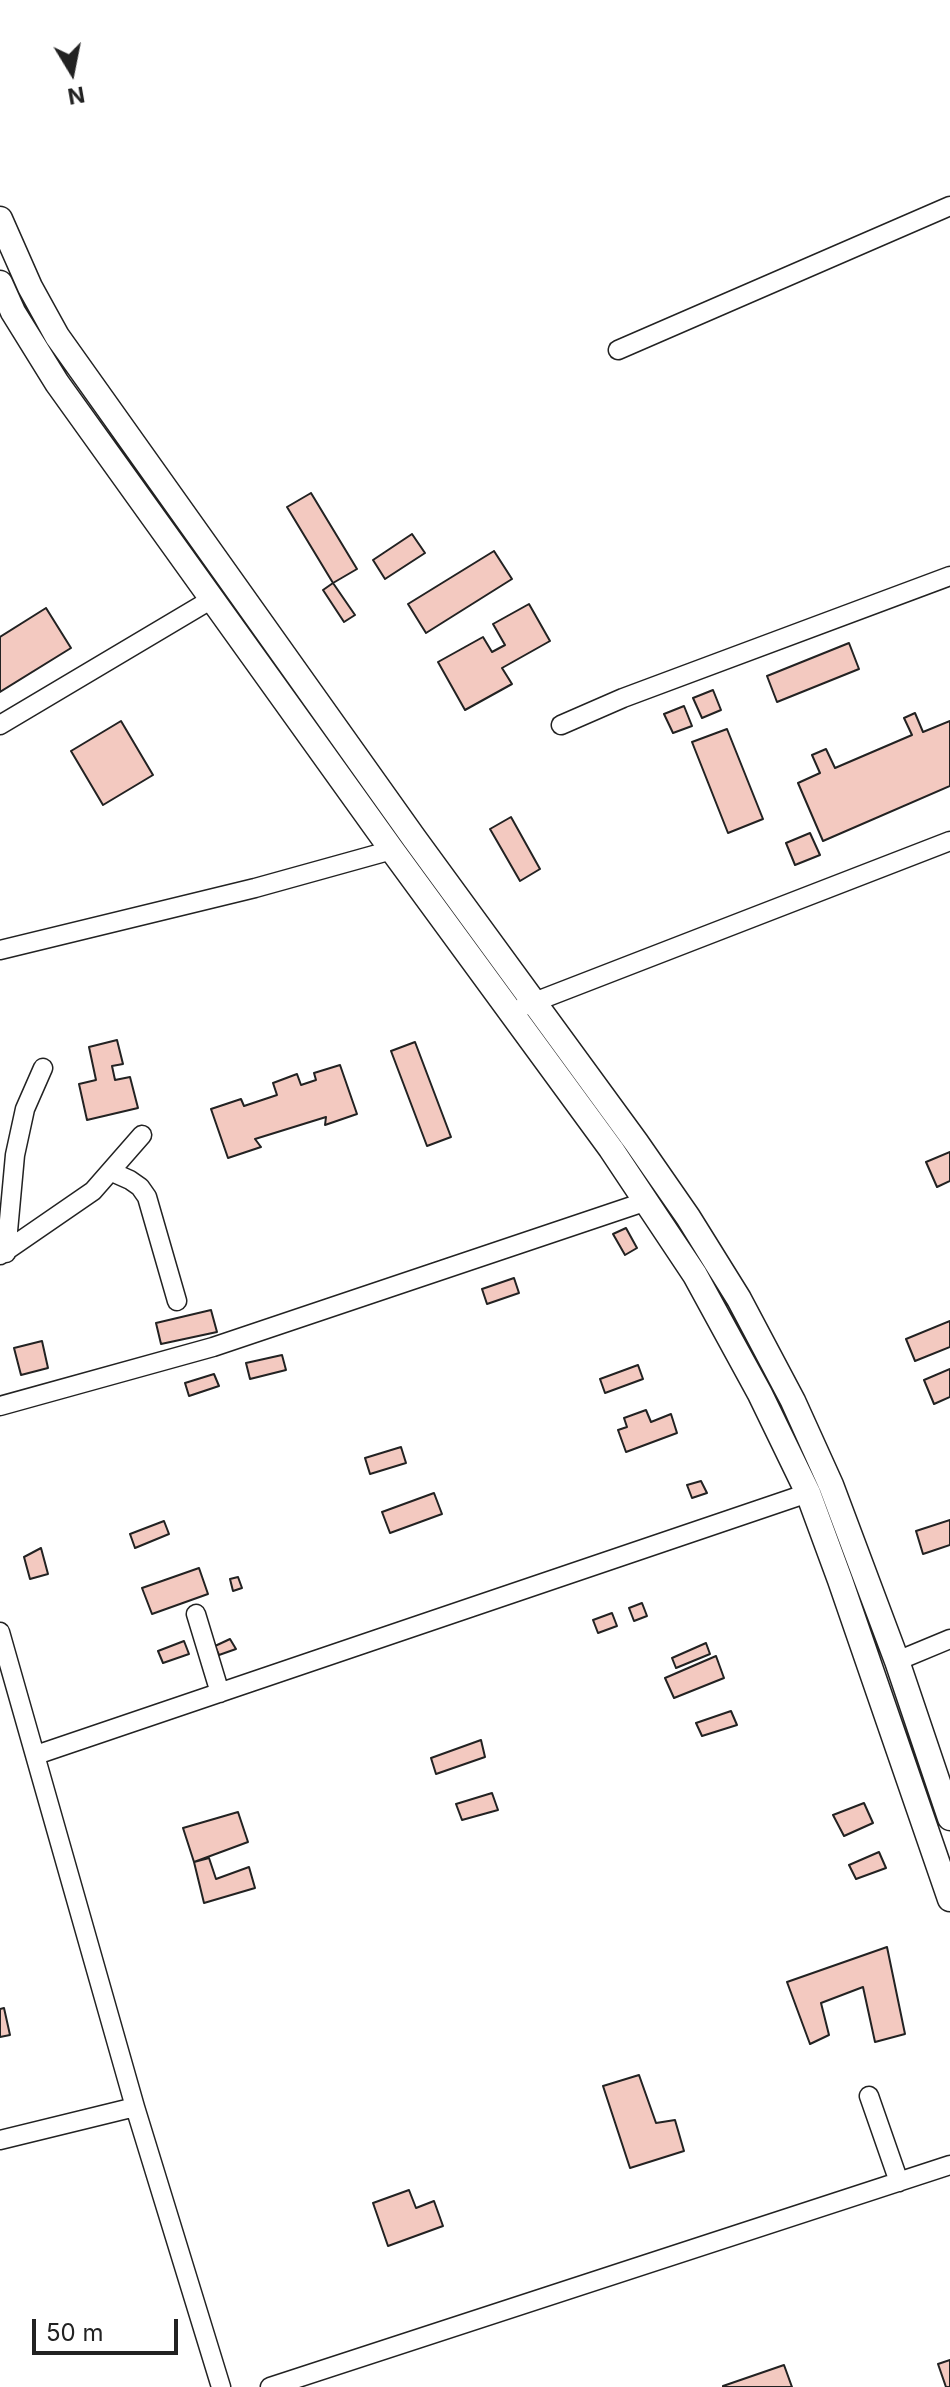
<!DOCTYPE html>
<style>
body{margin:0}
#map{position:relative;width:950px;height:2387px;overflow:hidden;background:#fff;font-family:Inter,sans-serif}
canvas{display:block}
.north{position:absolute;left:32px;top:32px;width:80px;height:80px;-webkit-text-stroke:6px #fff;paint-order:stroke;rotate:170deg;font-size:22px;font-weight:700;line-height:32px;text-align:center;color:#222}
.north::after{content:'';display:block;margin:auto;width:28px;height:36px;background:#222;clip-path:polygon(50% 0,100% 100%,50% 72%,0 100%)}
.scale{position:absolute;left:32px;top:2319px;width:146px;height:36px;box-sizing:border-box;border:4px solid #222;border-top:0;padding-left:10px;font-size:24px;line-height:28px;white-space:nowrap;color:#222;-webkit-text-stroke:6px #fff;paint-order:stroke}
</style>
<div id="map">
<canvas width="950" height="2387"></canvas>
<div class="north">N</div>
<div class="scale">50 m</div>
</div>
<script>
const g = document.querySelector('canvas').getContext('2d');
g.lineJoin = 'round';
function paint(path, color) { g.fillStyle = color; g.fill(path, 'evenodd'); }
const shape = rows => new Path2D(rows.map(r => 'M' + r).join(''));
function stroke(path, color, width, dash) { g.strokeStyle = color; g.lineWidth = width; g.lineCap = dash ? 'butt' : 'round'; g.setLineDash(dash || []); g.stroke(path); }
const building = shape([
 [311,493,357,569,333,583,287,507,311,493],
 [412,534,425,553,385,579,373,560,412,534],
 [494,551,512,579,426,633,408,604,494,551],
 [333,583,355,615,344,622,323,590,333,583],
 [529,604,550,641,502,668,512,684,465,710,438,662,483,637,492,652,505,645,493,624,529,604],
 [46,608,71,648,0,692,0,637,46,608],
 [849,643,859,669,777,702,767,676,849,643],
 [713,690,721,710,702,718,693,698,713,690],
 [684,706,692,726,673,733,664,714,684,706],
 [915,713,923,732,950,721,950,786,823,841,798,783,820,773,812,755,826,749,835,768,912,735,904,718,915,713],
 [121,721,153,775,103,805,71,751,121,721],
 [727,729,763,819,728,833,692,742,727,729],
 [511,817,540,869,520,881,490,829,511,817],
 [810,833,820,855,795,865,786,843,810,833],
 [117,1040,123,1064,112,1066,115,1080,130,1077,138,1108,87,1120,79,1084,96,1080,89,1047,117,1040],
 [415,1042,451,1137,427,1146,391,1051,415,1042],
 [340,1065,357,1114,325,1125,326,1117,255,1139,261,1147,228,1158,211,1109,241,1099,244,1106,277,1095,273,1083,297,1074,301,1085,316,1080,314,1073,340,1065],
 [950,1152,950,1181,937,1187,926,1162,950,1152],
 [626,1228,637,1248,625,1255,613,1234,626,1228],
 [514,1278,519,1293,487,1304,482,1289,514,1278],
 [211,1310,217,1332,161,1344,156,1323,211,1310],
 [950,1321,950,1347,915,1361,906,1339,950,1321],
 [42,1341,48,1368,21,1375,14,1348,42,1341],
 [282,1355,286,1370,250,1379,246,1363,282,1355],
 [638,1365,643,1379,605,1393,600,1379,638,1365],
 [950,1369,950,1397,934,1404,924,1380,950,1369],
 [214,1374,219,1386,189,1396,185,1383,214,1374],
 [646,1410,651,1422,671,1414,677,1433,626,1452,618,1430,627,1427,624,1418,646,1410],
 [401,1447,406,1463,370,1474,365,1458,401,1447],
 [701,1481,707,1493,692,1498,687,1485,701,1481],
 [434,1493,442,1514,390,1533,382,1512,434,1493],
 [950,1520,950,1545,923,1554,916,1531,950,1520],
 [164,1521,169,1534,135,1548,130,1534,164,1521],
 [41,1548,48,1574,30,1579,24,1557,41,1548],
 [199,1568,208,1594,152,1614,142,1588,199,1568],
 [238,1577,242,1588,233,1591,230,1579,238,1577],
 [642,1603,647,1616,634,1621,629,1608,642,1603],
 [612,1613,617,1626,598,1633,593,1620,612,1613],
 [230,1639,236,1649,219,1655,215,1646,230,1639],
 [184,1641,189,1654,163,1663,158,1651,184,1641],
 [706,1643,710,1654,676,1668,672,1658,706,1643],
 [716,1656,724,1678,674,1698,665,1678,716,1656],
 [731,1711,737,1725,702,1736,696,1723,731,1711],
 [481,1740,485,1757,436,1774,431,1758,481,1740],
 [492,1793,498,1810,462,1820,456,1804,492,1793],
 [864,1803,873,1823,844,1836,833,1815,864,1803],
 [238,1812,248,1842,194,1862,183,1828,238,1812],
 [879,1852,886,1868,856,1879,849,1865,879,1852],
 [209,1858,216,1879,249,1867,255,1888,204,1903,194,1862,209,1858],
 [887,1947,905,2034,875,2042,863,1987,821,2003,829,2035,810,2044,787,1982,887,1947],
 [4,2008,10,2035,0,2037,0,2009,4,2008],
 [639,2075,656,2123,675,2120,684,2151,630,2168,603,2086,639,2075],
 [409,2190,416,2208,434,2201,443,2226,388,2246,373,2203,409,2190],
 [950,2360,950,2387,946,2387,938,2364,950,2360],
 [784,2365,792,2387,723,2387,723,2386,784,2365]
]);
const minor = shape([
 [618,350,950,206],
 [0,725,212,599],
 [561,725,623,698,950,576],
 [0,950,255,888,392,850],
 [524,1006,950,841],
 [112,1172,130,1180,140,1187,147,1197,177,1301],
 [6,1253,15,1155,25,1109,43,1068],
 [0,1255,93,1191,142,1135],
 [0,1406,213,1347,647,1201],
 [196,1614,220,1693],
 [0,1632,135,2107,221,2387],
 [897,1661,950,1639],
 [36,1755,808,1493],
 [869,2096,899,2182],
 [0,2140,135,2107],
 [270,2387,950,2165]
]);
const secondary = shape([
 [0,219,30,287,57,336,414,838,636,1142,688,1217,739,1299,793,1401,831,1485,897,1661,950,1818],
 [0,283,13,312,57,383,392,850,611,1149,695,1275,760,1394,808,1493,840,1580,950,1899]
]);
paint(building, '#f3c9c0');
stroke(building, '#222', 2);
stroke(minor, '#222', 21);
stroke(secondary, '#222', 27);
stroke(minor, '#fff', 18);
stroke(secondary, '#fff', 24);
</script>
